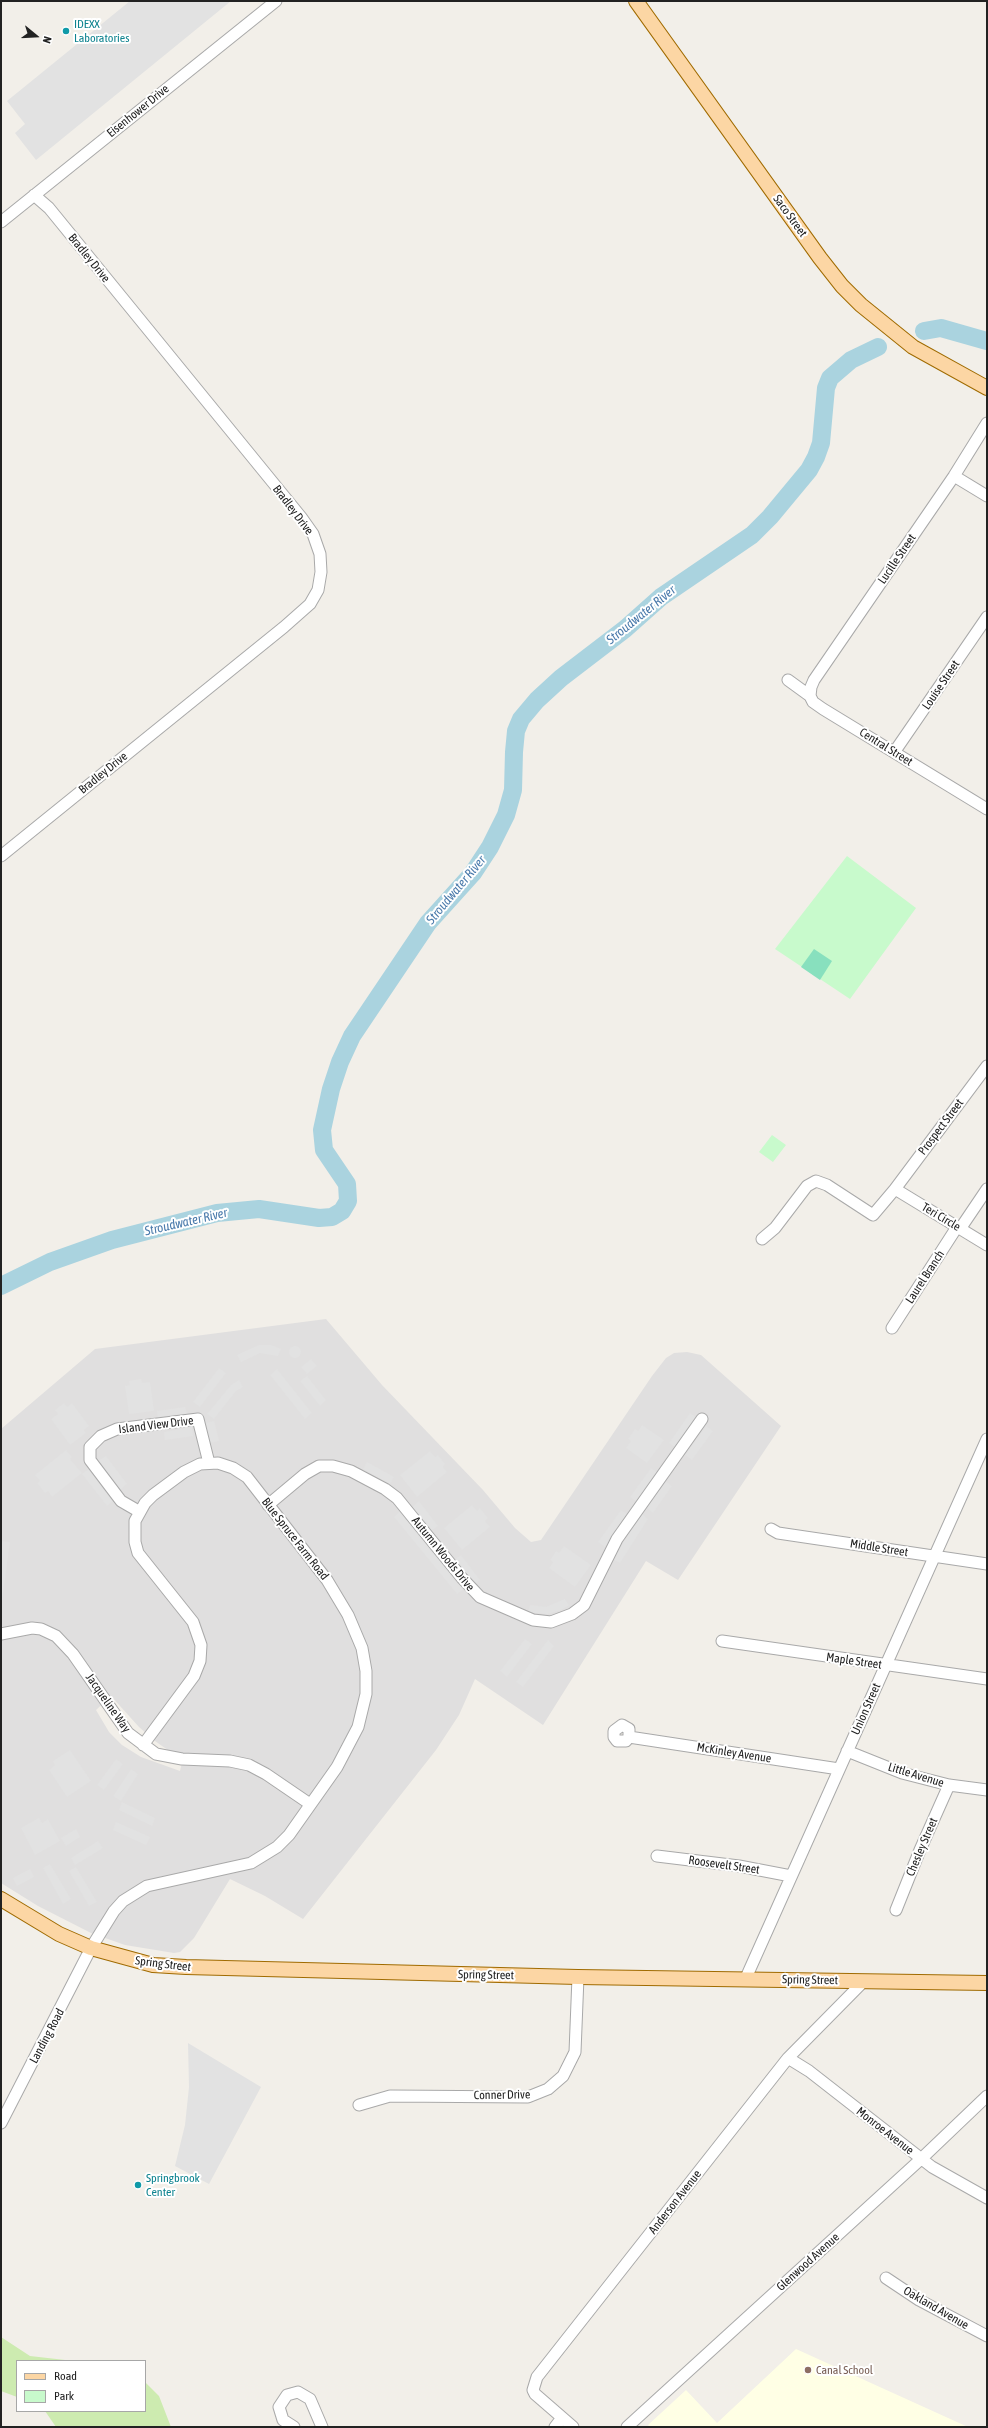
<!DOCTYPE html>
<style>
body{margin:0}
#map{position:relative;width:988px;height:2428px;overflow:hidden;background:#f2efe9;font-family:"Asap Condensed",sans-serif}
canvas{display:block}
.frame{position:absolute;inset:0;border:2px solid #222;pointer-events:none}
.legend{position:absolute;left:16px;top:2360px;width:130px;height:52px;box-sizing:border-box;background:#fff;border:1px solid #a7a7a7;margin:0;padding:5px 7px;list-style:none;font-size:12px;color:#222}
.legend li{display:flex;align-items:center;gap:8px;height:20px}
.legend b{width:20px;border:1px solid #a7a7a7}
.north{position:absolute;left:16px;top:16px;width:40px;height:40px;-webkit-text-stroke:3px #fff;paint-order:stroke;rotate:108deg;font-size:11px;font-weight:700;line-height:16px;text-align:center;color:#222}
.north::after{content:'';display:block;margin:auto;width:14px;height:18px;background:#222;clip-path:polygon(50% 0,100% 100%,50% 72%,0 100%)}
</style>
<div id="map">
<canvas width="988" height="2428"></canvas>
<div class="frame"></div>
<ul class="legend">
<li><b style="height:5px;background:#fcd6a4"></b>Road</li>
<li><b style="height:11px;background:#c8facc"></b>Park</li>
</ul>
<div class="north">N</div>
</div>
<script>
const g = document.querySelector('canvas').getContext('2d');
g.lineJoin = 'round';
function paint(path, color) { g.fillStyle = color; g.fill(path, 'evenodd'); }
const shape = rows => new Path2D(rows.map(r => 'M' + r).join(''));
function stroke(path, color, width, dash) { g.strokeStyle = color; g.lineWidth = width; g.lineCap = dash ? 'butt' : 'round'; g.setLineDash(dash || []); g.stroke(path); }
function label(font, color, halo, rows, align = 'center') {
  g.font = font + ' "Asap Condensed",sans-serif'; g.lineWidth = 4; g.setLineDash([]); g.textBaseline = 'middle'; g.strokeStyle = halo; g.fillStyle = color; for (const [text, x, y, turn = 0] of rows) {
    g.save(); g.translate(x, y); g.rotate((+turn || 0) * Math.PI / 180); g.textAlign = isNaN(turn) ? turn : align; if (halo) g.strokeText(text, 0, 0); g.fillText(text, 0, 0); g.restore();
  }
}
const residential = shape([
 [326,1319,382,1385,483,1490,515,1528,531,1542,541,1540,652,1376,666,1358,674,1353,687,1352,701,1355,781,1426,678,1580,646,1561,543,1725,475,1679,459,1715,436,1750,303,1919,265,1896,230,1879,194,1938,180,1952,174,1953,125,1945,91,1933,38,1906,1,1883,1,1429,95,1349],
 [111,1696,139,1727,155,1741,172,1753,184,1754,180,1771,141,1757,122,1745,109,1732,96,1710]
]);
const education = shape([
 [796,2349,968,2427,650,2427,648,2425,686,2390,717,2423]
]);
const grass = shape([
 [1,2337,30,2356,74,2361,17,2361,17,2397,1,2391],
 [145,2382,159,2396,171,2427,56,2427,45,2411,145,2411]
]);
const park = shape([
 [847,856,916,908,850,999,775,949],
 [772,1135,786,1145,773,1162,759,1152]
]);
const pitch = shape([
 [814,949,832,961,820,980,801,967]
]);
const parking = shape([
 [130,1,231,1,36,160,15,133,25,124,7,101],
 [259,1345,271,1345,281,1349,278,1356,260,1353,241,1362,237,1355],
 '289 1352a6 6 0 1 1 12 0a6 6 0 1 1-12 0Z',
 [311,1359,317,1366,307,1374,301,1367],
 [219,1368,226,1373,200,1407,193,1402],
 [277,1369,312,1413,305,1419,270,1375],
 [307,1376,326,1400,320,1406,300,1381],
 [141,1379,142,1383,150,1382,154,1411,129,1414,125,1386,130,1385,129,1381],
 [239,1380,243,1387,236,1391,214,1419,207,1414,231,1385],
 [64,1403,67,1407,72,1403,89,1426,84,1430,86,1433,70,1445,51,1419,58,1414,55,1410],
 [185,1407,187,1415,158,1420,157,1411],
 [690,1413,697,1418,676,1448,669,1443],
 [214,1421,219,1441,210,1443,206,1423],
 [642,1425,664,1440,647,1463,626,1448,631,1441,628,1439,635,1429,638,1431],
 [706,1426,713,1431,692,1460,685,1455],
 [192,1427,193,1436,165,1440,164,1432],
 [66,1450,72,1457,70,1459,82,1473,52,1497,48,1491,45,1493,37,1483,40,1481,35,1475],
 [430,1451,435,1457,438,1455,445,1464,443,1467,447,1472,417,1497,400,1475],
 [106,1456,127,1484,120,1490,98,1461],
 [367,1462,394,1477,390,1484,363,1469],
 [651,1468,658,1473,637,1502,630,1497],
 [89,1469,113,1501,107,1506,82,1474],
 [665,1481,672,1486,653,1513,646,1507],
 [419,1501,438,1526,431,1531,412,1507],
 [472,1505,477,1511,480,1508,488,1518,485,1521,490,1527,462,1550,444,1528],
 [621,1510,628,1515,605,1547,598,1542],
 [400,1511,464,1589,457,1594,394,1517],
 [642,1514,648,1519,620,1563,612,1559],
 [1,1541,10,1542,1,1608],
 [564,1546,591,1565,575,1587,549,1568,553,1562,550,1560,556,1551,559,1553],
 [461,1555,480,1580,474,1585,454,1560],
 [565,1599,569,1605,561,1610,547,1614,528,1612,530,1605,546,1607],
 [525,1639,532,1644,507,1677,500,1671],
 [548,1640,554,1646,523,1687,516,1682],
 [70,1750,91,1781,67,1797,49,1770,55,1765,53,1761],
 [116,1759,123,1764,104,1790,97,1785],
 [131,1769,138,1774,121,1801,113,1796],
 [122,1802,155,1818,152,1826,119,1810],
 [39,1818,42,1823,48,1819,60,1841,35,1855,21,1828],
 [116,1822,150,1837,146,1845,113,1830],
 [76,1829,80,1837,66,1846,61,1838],
 [98,1841,103,1848,75,1865,71,1858],
 [50,1864,71,1899,63,1904,43,1868],
 [76,1867,97,1902,89,1906,69,1871],
 [30,1869,34,1877,17,1886,13,1878],
 [188,2043,261,2087,209,2184,175,2166,185,2125,189,2087]
]);
const river = shape([
 [924,331,941,328,987,341],
 [1,1286,50,1262,112,1240,217,1213,259,1209,319,1218,332,1217,342,1211,348,1201,347,1184,324,1150,322,1130,331,1089,340,1062,352,1036,428,923,473,873,490,847,506,815,513,790,514,752,516,731,521,719,537,700,561,678,625,629,661,597,752,535,770,517,809,470,816,457,821,443,826,388,830,378,851,360,878,347]
]);
const minor = shape([
 [1,222,276,1],
 [954,476,987,496],
 [788,680,810,696,813,702,823,709,987,809],
 [810,696,811,687,814,680,954,476,987,423],
 [895,751,987,617],
 [1,856,284,627,310,604,318,590,321,572,320,554,313,534,301,517,49,208,34,195],
 [895,1189,987,1245],
 [960,1229,987,1189],
 [762,1239,775,1228,807,1186,816,1181,827,1185,873,1215,895,1189,987,1066],
 [892,1328,957,1227],
 [268,1505,305,1474,319,1466,333,1466,351,1471,385,1489,397,1498,462,1578,480,1597,533,1620,551,1622,572,1614,584,1605,617,1539,702,1419],
 [140,1512,121,1501,90,1460,90,1447,101,1436,117,1429,198,1419,209,1463],
 [771,1529,778,1533,987,1564],
 [1,1634,32,1628,41,1629,56,1636,73,1654,128,1733,156,1754,182,1759,230,1761,249,1765,266,1774,310,1804],
 [722,1641,987,1679],
 [629,1737,626,1741,617,1741,614,1737,614,1731,622,1725,629,1729,629,1737,839,1769],
 [847,1751,902,1773,949,1785,987,1790],
 [657,1856,739,1866,791,1876],
 [896,1910,920,1850,949,1785],
 [745,1980,987,1439],
 [788,2058,809,2071,932,2167,987,2198],
 [359,2105,390,2096,528,2097,548,2089,563,2076,575,2052,578,1977],
 [1,2123,91,1948,114,1911,123,1901,147,1886,251,1863,277,1847,289,1835,337,1767,358,1727,366,1694,366,1671,362,1648,348,1615,327,1580,247,1477,233,1468,218,1463,200,1464,184,1472,153,1495,145,1503,135,1521,135,1542,138,1553,193,1622,201,1645,200,1661,194,1676,143,1745],
 [886,2278,919,2300,987,2336],
 [294,2427,283,2420,279,2407,287,2395,298,2392,310,2399,322,2427],
 [555,2427,562,2418],
 [573,2427,535,2394,533,2390,537,2377,788,2058,864,1981],
 [627,2427,921,2159,987,2096]
]);
const major = shape([
 [636,1,820,258,842,286,861,305,913,347,987,388],
 [1,1899,59,1934,91,1948,153,1965,186,1967,578,1977,987,1983]
]);
const markers = [
 [66,31,4,"#0f9aa8"],
 [138,2185,4,"#0f9aa8"],
 [808,2370,4,"#8d6e63"]
];
const cultureNames = [
 ["IDEXX",74,24],
 ["Laboratories",74,38],
 ["Springbrook",146,2178],
 ["Center",146,2192]
];
const streetNames = [
 ["Eisenhower Drive",138,111,-39],
 ["Saco Street",790,216,54],
 ["Bradley Drive",89,258,51],
 ["Bradley Drive",293,510,53],
 ["Lucille Street",897,559,-56],
 ["Louise Street",941,685,-56],
 ["Central Street",886,747,32],
 ["Bradley Drive",103,773,-39],
 ["Prospect Street",941,1127,-53],
 ["Teri Circle",941,1217,31],
 ["Laurel Branch",925,1277,-57],
 ["Island View Drive",156,1425,-7],
 ["Blue Spruce Farm Road",295,1539,52],
 ["Middle Street",879,1548,9],
 ["Autumn Woods Drive",443,1554,51],
 ["Maple Street",854,1661,8],
 ["Jacqueline Way",108,1703,55],
 ["Union Street",866,1709,-66],
 ["McKinley Avenue",734,1753,9],
 ["Little Avenue",916,1775,17],
 ["Chesley Street",922,1847,-67],
 ["Roosevelt Street",724,1865,8],
 ["Spring Street",163,1964,7],
 ["Spring Street",486,1975,1],
 ["Spring Street",810,1980,1],
 ["Landing Road",47,2036,-62],
 ["Conner Drive",502,2095,-1],
 ["Monroe Avenue",885,2131,38],
 ["Anderson Avenue",675,2202,-52],
 ["Glenwood Avenue",808,2262,-42],
 ["Oakland Avenue",936,2308,30]
];
const educationNames = [
 ["Canal School",816,2370]
];
const waterNames = [
 ["Stroudwater River",641,615,-39],
 ["Stroudwater River",456,890,-50],
 ["Stroudwater River",186,1222,-13]
];
paint(residential, '#e0dfdf');
paint(education, '#ffffe5');
paint(grass, '#cdebb0');
paint(park, '#c8facc');
paint(pitch, '#88e0be');
paint(parking, '#e2e2e2');
stroke(river, '#aad3df', 18);
stroke(minor, '#a9a9a9', 13);
stroke(major, '#a06b00', 16);
stroke(minor, '#fff', 11);
stroke(major, '#fcd6a4', 14);
for (const [x, y, r, color] of markers) { const dot = new Path2D(); dot.arc(x, y, r, 0, 2 * Math.PI); g.fillStyle = color; g.fill(dot); stroke(dot, '#fff', 1.5); }
label('12px', '#0d838f', '#fff', cultureNames, 'left');
label('12px', '#222', '#fff', streetNames);
label('12px', '#785e54', '#fff', educationNames, 'left');
label('italic 13px', '#4a7aab', '#fff', waterNames);
</script>
